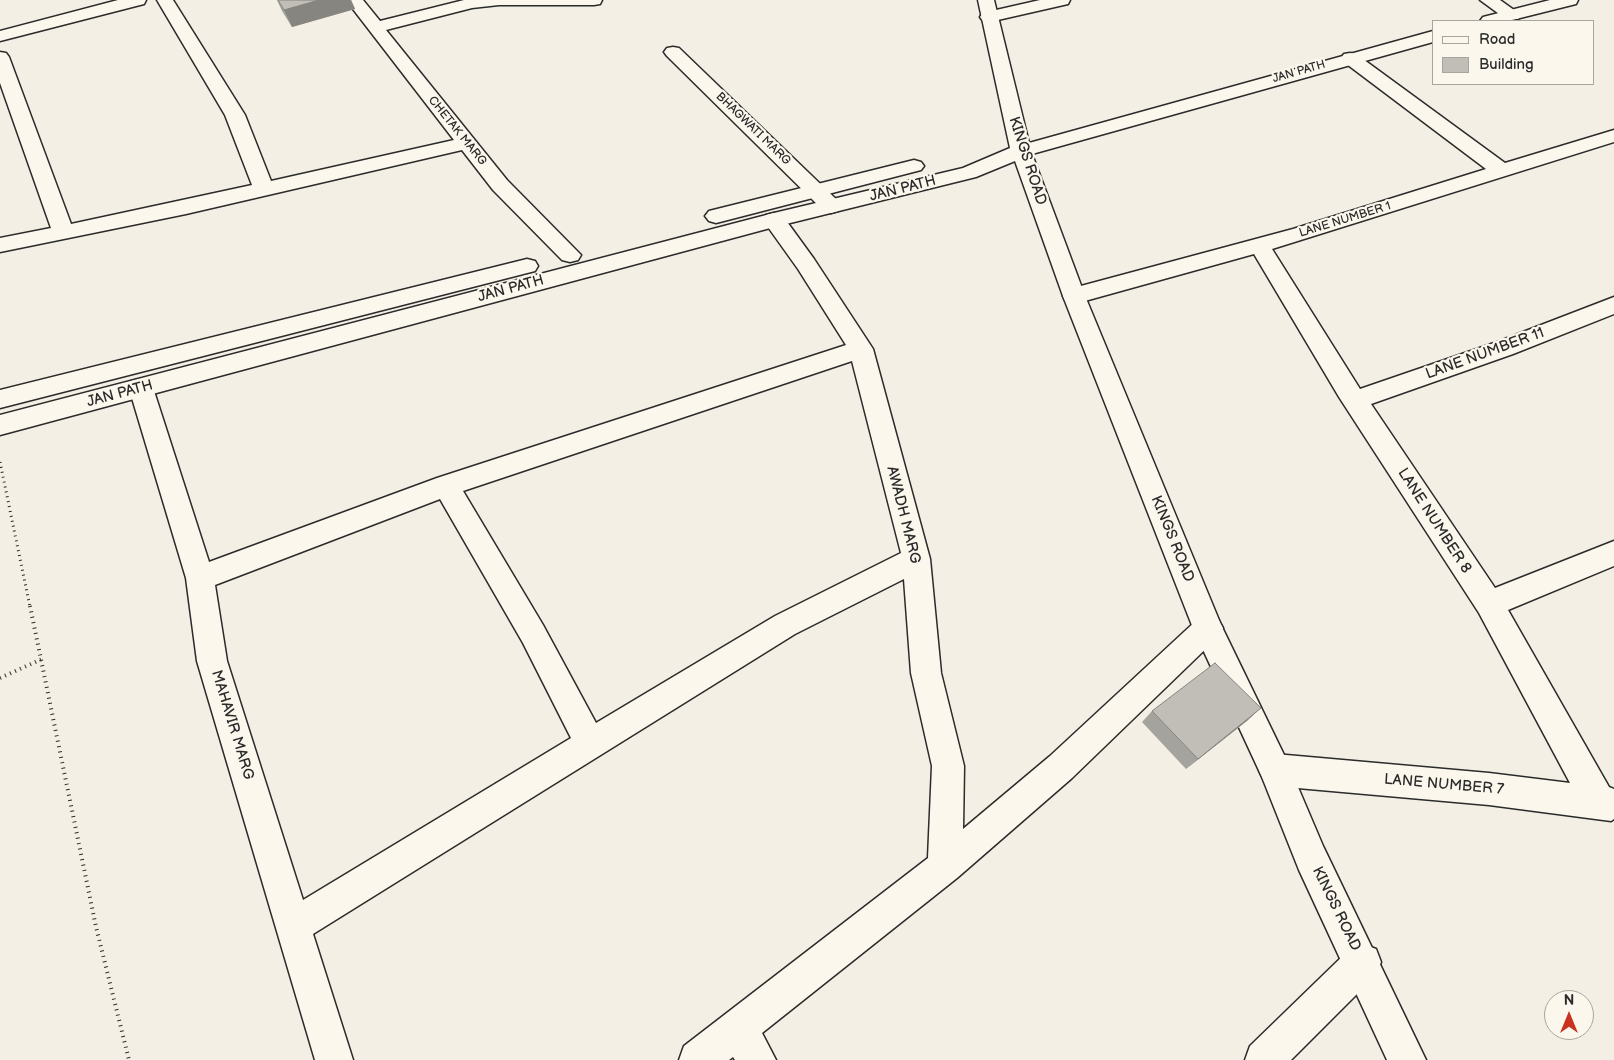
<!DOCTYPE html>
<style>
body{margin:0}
#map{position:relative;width:1614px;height:1060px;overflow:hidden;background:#f3efe4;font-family:"Balsamiq Sans",sans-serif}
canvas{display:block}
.legend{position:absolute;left:1432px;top:20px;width:162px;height:65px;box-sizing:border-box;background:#fbf7ec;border:1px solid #a8a59f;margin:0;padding:6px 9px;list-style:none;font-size:15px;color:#2b2b2b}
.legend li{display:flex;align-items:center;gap:10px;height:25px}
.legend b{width:25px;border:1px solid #a8a59f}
.north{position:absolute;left:1544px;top:990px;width:50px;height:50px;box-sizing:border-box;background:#fbf7ec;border:1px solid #a8a59f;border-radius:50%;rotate:0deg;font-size:14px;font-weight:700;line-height:20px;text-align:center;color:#2b2b2b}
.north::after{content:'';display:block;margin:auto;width:18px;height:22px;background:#c8321e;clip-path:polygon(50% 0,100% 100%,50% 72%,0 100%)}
</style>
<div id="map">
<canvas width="1614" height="1060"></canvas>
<ul class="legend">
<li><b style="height:6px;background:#fbf7ec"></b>Road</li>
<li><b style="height:14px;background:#c0beb6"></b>Building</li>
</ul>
<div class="north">N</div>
</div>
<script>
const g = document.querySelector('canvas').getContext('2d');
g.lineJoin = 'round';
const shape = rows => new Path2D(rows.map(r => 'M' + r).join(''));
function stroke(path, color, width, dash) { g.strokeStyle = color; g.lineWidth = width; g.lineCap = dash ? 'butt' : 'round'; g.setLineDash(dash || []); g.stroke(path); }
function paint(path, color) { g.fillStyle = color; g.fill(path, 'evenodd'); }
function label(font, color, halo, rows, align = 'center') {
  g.font = font + ' "Balsamiq Sans",sans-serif'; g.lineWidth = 4.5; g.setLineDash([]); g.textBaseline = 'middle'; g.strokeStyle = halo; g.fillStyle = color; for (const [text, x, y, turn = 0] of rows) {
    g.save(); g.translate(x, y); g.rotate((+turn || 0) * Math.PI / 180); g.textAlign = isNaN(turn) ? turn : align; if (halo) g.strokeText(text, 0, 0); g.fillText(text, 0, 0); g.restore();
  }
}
const pathFar1 = shape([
 [0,462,30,607]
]);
const path = shape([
 [30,606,96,927,129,1060],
 [0,678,42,659]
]);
const minor = shape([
 [118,0,146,0,144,4,0,41,0,31,118,0],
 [157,0,173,0,245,115,271,181,454,140,346,0,363,0,380,21,464,0,602,0,600,4,594,5,499,5,472,8,386,30,507,180,581,255,578,260,570,262,562,260,493,190,462,150,186,214,0,252,0,238,51,228,0,83,0,52,6,53,9,57,71,224,252,185,225,115,157,0],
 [1040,0,1070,0,1068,4,989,22,983,21,980,17,983,13,1040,0],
 [1480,0,1500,0,1521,15,1518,19,1506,19,1480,0],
 [673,47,679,48,838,201,841,206,838,211,831,213,824,211,667,56,664,52,667,48,673,47],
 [1350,53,1356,54,1505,163,1614,130,1614,142,1272,249,1360,389,1497,342,1614,297,1614,314,1513,354,1371,404,1495,588,1614,541,1614,566,1508,610,1609,787,1614,789,1614,819,1611,821,1489,805,1275,786,1264,781,1259,770,1264,759,1275,754,1489,773,1570,783,1479,613,1339,397,1254,254,1074,304,1066,302,1063,296,1066,290,1293,229,1486,169,1344,62,1341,58,1344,54,1350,53],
 [774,213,782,215,814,259,873,349,930,559,941,673,964,766,963,829,1050,756,1198,619,1208,615,1218,619,1223,628,1218,637,1072,778,957,878,762,1033,776,1060,735,1060,733,1057,729,1060,679,1060,684,1046,928,858,932,766,911,673,904,579,795,634,313,934,353,1060,315,1060,197,661,186,578,129,388,132,381,141,379,150,381,153,388,209,562,437,478,846,345,798,269,763,220,766,215,774,213],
 [852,361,901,553,775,616,596,723,543,625,463,491,852,361],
 [440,499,523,643,571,738,303,900,227,661,215,585,440,499],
 [1363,944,1376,949,1381,962,1376,975,1291,1060,1245,1060,1250,1046,1350,949,1363,944]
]);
const tertiary = shape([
 [978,0,994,0,1029,143,1433,31,1433,42,1032,154,1085,296,1221,625,1286,759,1323,846,1426,1060,1387,1060,1299,870,1262,777,1193,628,1063,296,1015,161,976,177,774,227,0,435,0,415,774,213,963,168,1010,148,978,0],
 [1550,0,1578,0,1576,4,1508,21,1480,21,1483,17,1550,0],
 [914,160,921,162,924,166,921,170,716,223,709,221,705,216,709,211,914,160],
 [527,259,535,261,538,266,535,271,0,408,0,390,527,259]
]);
const wall = shape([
 [277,0,351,0,355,9,292,27,282,11],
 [1152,711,1248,720,1186,769,1142,722]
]);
const shadedWall = shape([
 [319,0,351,0,355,9,292,27,284,10],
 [1261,708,1248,720,1186,769,1198,759]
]);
const building = shape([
 [278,0,319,0,284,10,278,0],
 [1215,663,1261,708,1198,759,1152,711,1215,663]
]);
const farStreetnames = [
 ["JAN PATH",1299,72,-16],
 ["BHAGWATI MARG",753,129,44],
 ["CHETAK MARG",457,131,51],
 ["LANE NUMBER 1",1345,220,-17]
];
const streetNames = [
 ["KINGS ROAD",1027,161,72],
 ["JAN PATH",903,189,-14],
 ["JAN PATH",511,289,-15],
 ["LANE NUMBER 11",1485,354,-20],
 ["JAN PATH",120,394,-15],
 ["AWADH MARG",903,515,76],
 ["LANE NUMBER 8",1434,521,57],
 ["KINGS ROAD",1172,539,68],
 ["MAHAVIR MARG",232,725,73],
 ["LANE NUMBER 7",1444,785,5],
 ["KINGS ROAD",1336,909,64]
];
stroke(minor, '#2b2b2b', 3);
stroke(tertiary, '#2b2b2b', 3);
stroke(pathFar1, '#2b2b2b', 3, [1, 4]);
stroke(path, '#2b2b2b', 4, [1, 4.5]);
paint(minor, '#fbf7ec');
paint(tertiary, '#fbf7ec');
paint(wall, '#a5a39d');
paint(shadedWall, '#86857f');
paint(building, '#c0beb6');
stroke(building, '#86857f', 1);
label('12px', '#2b2b2b', '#fbf7ec', farStreetnames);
label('15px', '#2b2b2b', '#fbf7ec', streetNames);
</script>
